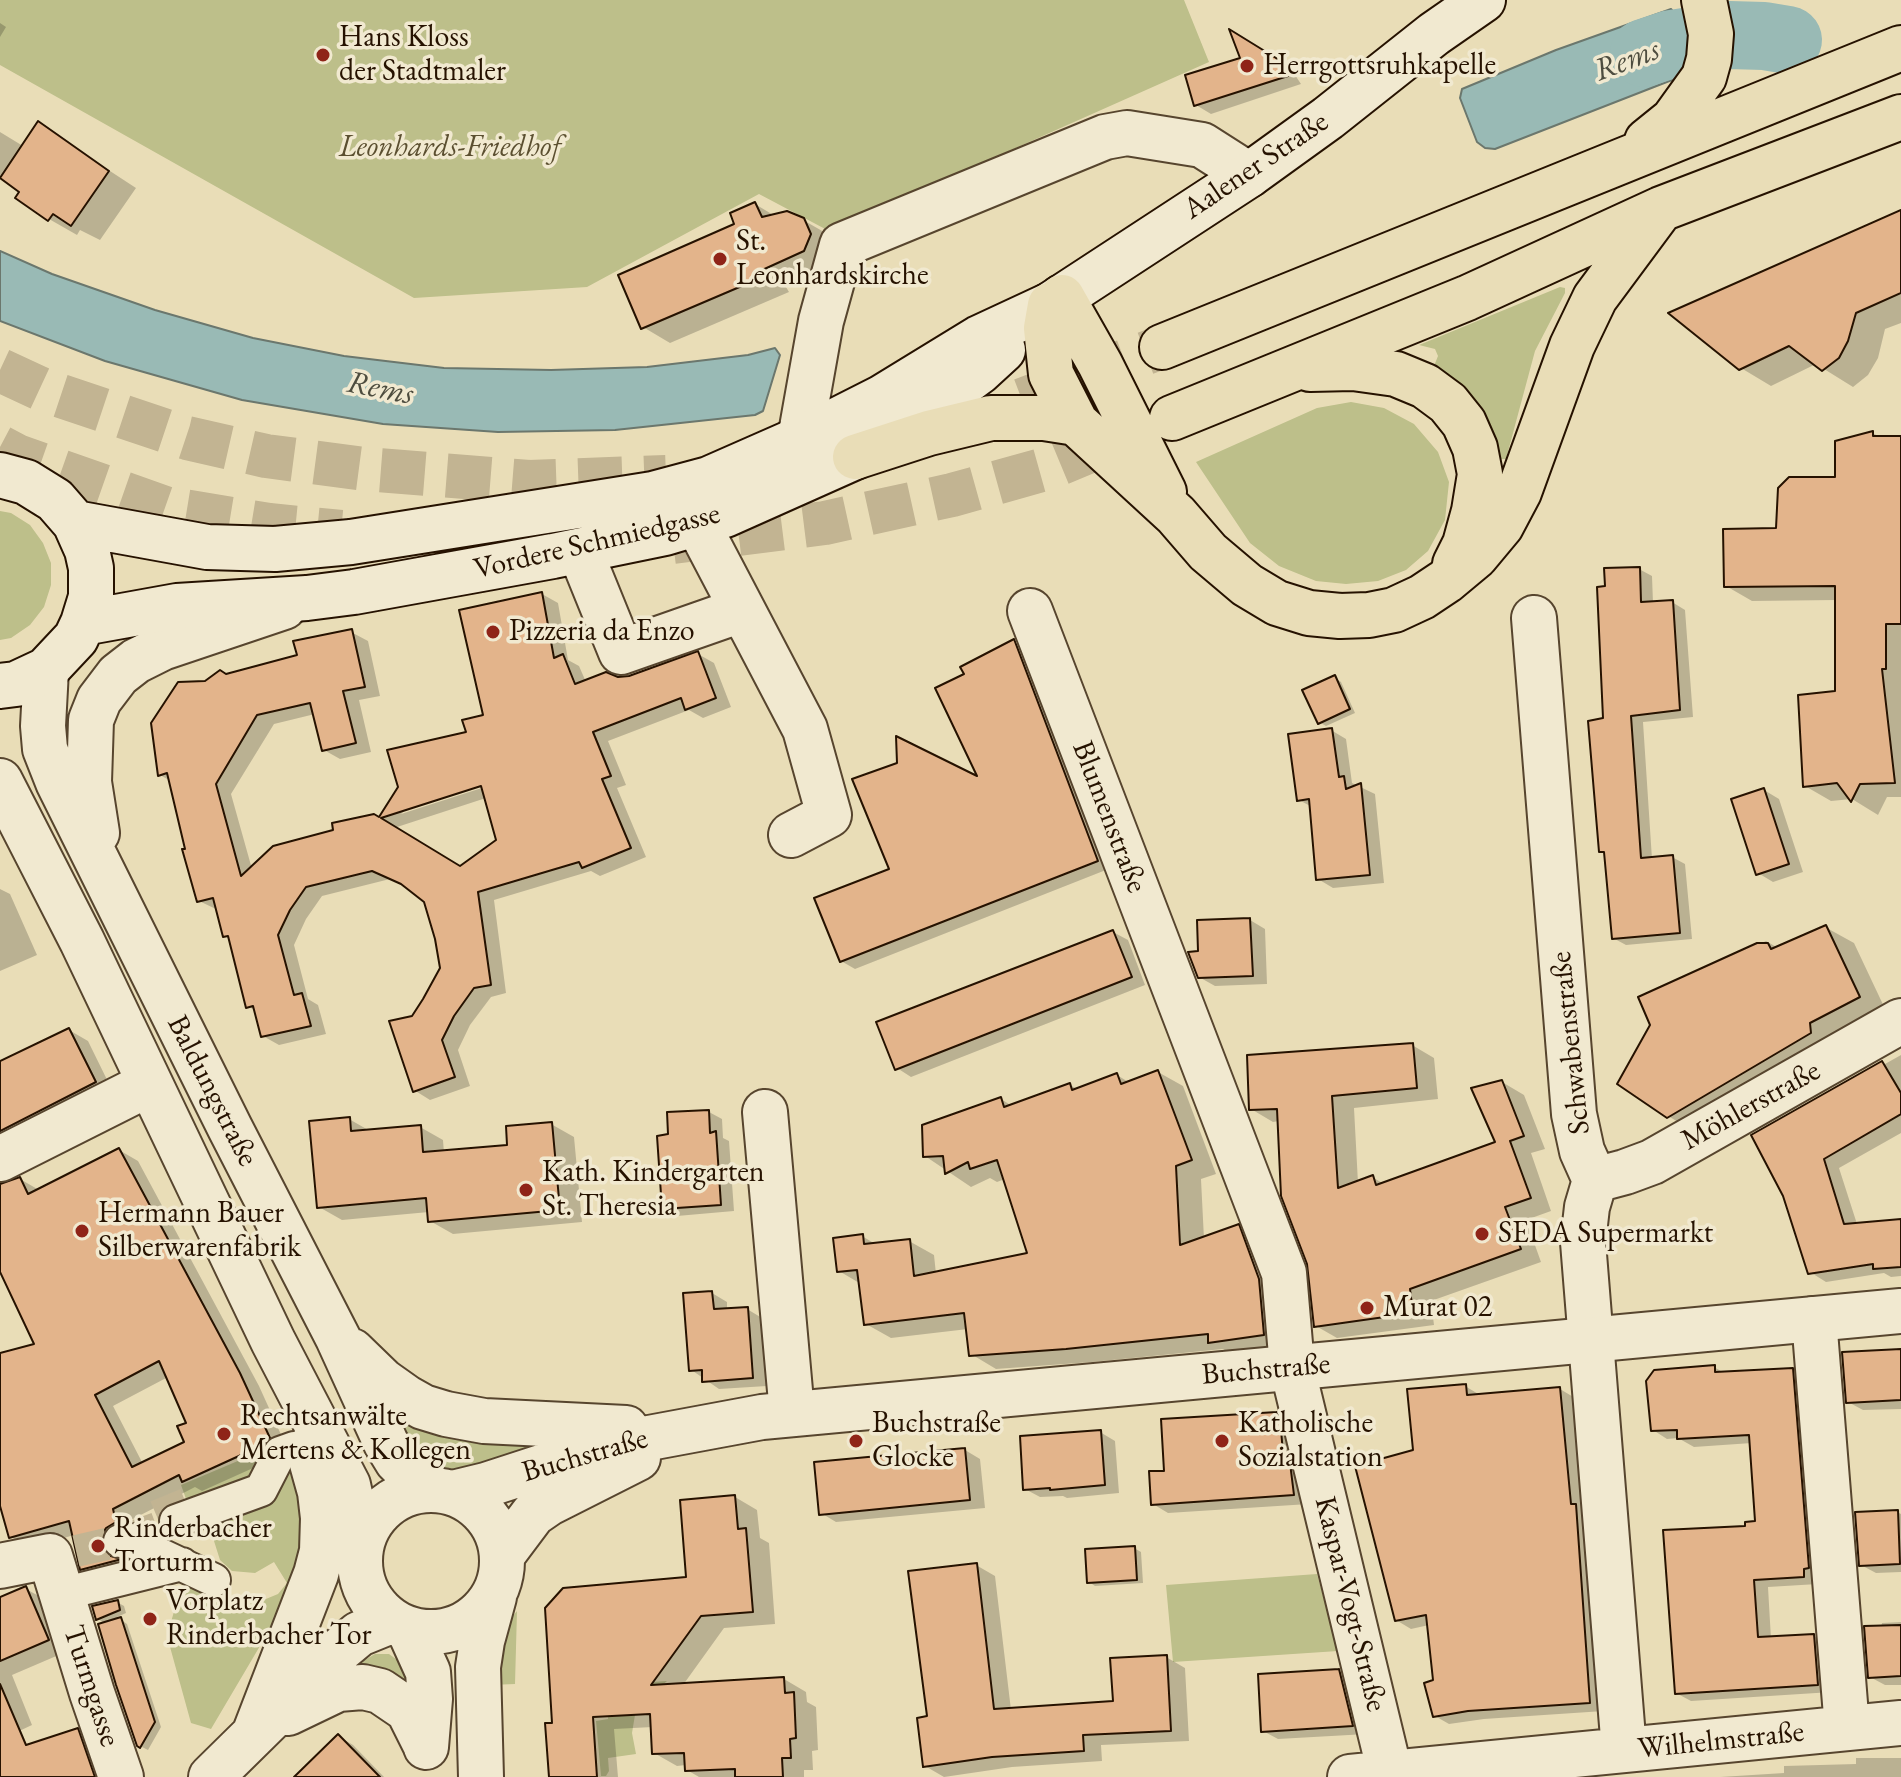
<!DOCTYPE html>
<meta charset="utf-8">
<style>
body{margin:0}
canvas{display:block;background:#e9ddb7}
</style>
<canvas width="1901" height="1777"></canvas>
<script>
const g = document.querySelector('canvas').getContext('2d');
g.lineJoin = 'round';
function paint(path, color) { g.fillStyle = color; g.fill(path, 'evenodd'); }
const shape = rows => new Path2D(rows.map(r => 'M' + r).join(''));
function stroke(path, color, width, dash) { g.strokeStyle = color; g.lineWidth = width; g.lineCap = dash ? 'butt' : 'round'; g.setLineDash(dash || []); g.stroke(path); }
function label(font, color, halo, rows, align = 'center') {
  g.font = font + ' "EB Garamond",serif'; g.lineWidth = 7; g.setLineDash([]); g.textBaseline = 'middle'; g.strokeStyle = halo; g.fillStyle = color; for (const [text, x, y, turn = 0] of rows) {
    g.save(); g.translate(x, y); g.rotate((+turn || 0) * Math.PI / 180); g.textAlign = isNaN(turn) ? turn : align; if (halo) g.strokeText(text, 0, 0); g.fillText(text, 0, 0); g.restore();
  }
}
const green = shape([
 [0,0,1184,0,1209,62,829,231,759,194,587,287,414,298,0,65],
 [1560,287,1565,288,1565,293,1535,351,1506,459,1496,459,1475,401,1434,366,1438,356,1435,349,1419,345],
 [1351,402,1384,408,1414,424,1438,452,1449,482,1445,520,1428,551,1406,570,1378,581,1346,584,1316,581,1279,566,1250,543,1196,462,1317,408],
 [0,511,11,513,30,525,43,543,51,563,51,585,44,607,30,625,11,638,0,640],
 [388,1401,514,1434,538,1446,504,1458,453,1471,435,1465,408,1448],
 [271,1447,258,1483,190,1510,181,1485],
 [296,1455,310,1516,293,1590,211,1729,191,1723,167,1636,179,1594,191,1585,208,1585,242,1602,261,1601,278,1594,287,1583,274,1562,255,1573,232,1571,220,1560,214,1541,217,1522],
 [1317,1574,1338,1651,1173,1662,1166,1585],
 [517,1611,515,1684,491,1685,509,1621],
 [375,1654,389,1654,400,1662,407,1671,411,1689,341,1674],
 [667,1681,636,1709,632,1733,636,1754,608,1758,609,1771,606,1776,601,1776,596,1721,608,1719,606,1685]
]);
const water = shape([
 [1671,9,1684,25,1686,38,1685,52,1672,80,1495,149,1485,148,1477,142,1460,98,1462,89,1556,50,1671,9],
 [0,251,52,274,155,310,253,338,344,356,444,368,551,370,647,367,748,355,775,348,780,355,763,411,755,415,615,430,498,432,383,424,242,400,105,361,0,321,0,251]
]);
const shadow = shape([
 [0,23,6,27,0,37],
 [1245,40,1291,69,1301,84,1211,114,1196,105,1242,59],
 [38,124,136,188,100,240,80,230,77,235,49,219,22,191,0,176,0,132,23,146],
 [755,204,775,216,803,220,831,236,832,266,786,287,789,292,670,343,643,327],
 [1901,214,1901,323,1885,329,1878,358,1868,375,1853,387,1816,364,1771,386,1741,368],
 [1873,433,1881,438,1901,438,1901,797,1887,797,1878,815,1852,799,1831,801,1805,786,1837,693,1837,600,1752,601,1726,586,1778,530,1837,479],
 [1639,569,1652,576,1653,603,1672,602,1685,610,1693,717,1643,722,1652,859,1672,857,1685,864,1692,939,1626,945,1613,938,1606,854,1601,851,1607,588],
 [542,594,558,603,568,660,579,666,586,682,630,678,698,654,714,663,731,707,703,718,689,710,608,741,626,785,617,788,646,857,600,876,591,871,494,900,506,993,491,997,470,1025,458,1050,470,1086,430,1100,414,1090,414,1018,442,968,437,938,426,900,409,888,390,879,322,896,306,919,294,945,308,999,318,1005,326,1034,279,1045,263,1036,257,1012,248,1006,230,939,225,936,218,910,199,901,169,780,160,775,205,683,299,656,351,632,368,641,380,696,359,700,371,752,340,759,324,750,315,714,274,724,231,794,252,869,380,819,400,788,468,733,485,716],
 [490,782,491,785,401,814,407,808],
 [486,798,498,841,461,868,394,828],
 [1014,642,1028,650,1111,868,855,969,841,961,891,870,982,780,967,674],
 [1335,678,1341,682,1355,713,1326,726,1319,722],
 [1331,730,1346,739,1352,783,1375,794,1384,883,1333,888,1318,879,1312,807,1299,800],
 [1764,790,1779,799,1803,872,1773,882,1758,873],
 [0,889,10,894,37,955,0,971],
 [1250,920,1265,929,1267,984,1215,986,1199,977,1200,953],
 [1825,927,1854,943,1887,1013,1697,1133,1668,1116,1652,1025,1641,998,1766,941,1778,948],
 [1113,932,1128,940,1145,985,911,1077,897,1068],
 [69,1030,88,1041,114,1094,0,1154,0,1063],
 [1412,1045,1434,1058,1438,1099,1354,1108,1358,1183,1372,1177,1384,1184,1497,1143,1502,1082,1524,1095,1545,1149,1531,1153,1551,1211,1526,1220,1541,1262,1431,1301,1434,1325,1337,1338,1316,1326,1309,1264,1279,1121,1273,1122,1251,1109],
 [1901,1055,1901,1133,1839,1168,1857,1224,1901,1221,1901,1276,1891,1277,1884,1273,1826,1282,1810,1272,1785,1195,1882,1063,1885,1064],
 [1158,1072,1183,1086,1216,1174,1201,1179,1204,1239,1238,1227,1263,1241,1288,1349,1235,1356,1223,1349,1092,1362,996,1369,971,1354,968,1329,891,1338,866,1324,861,1284,839,1271,862,1236,877,1245,909,1241,934,1255,936,1274,1030,1254,1005,1179,997,1182,990,1178,971,1187,925,1156,1001,1099,1012,1106,1070,1085,1077,1089,1117,1075,1130,1083],
 [709,1112,722,1119,723,1138,729,1141,734,1211,677,1216,664,1208,671,1136],
 [349,1119,370,1131,420,1127,443,1140,444,1153,509,1147,551,1124,574,1137,582,1222,453,1234,430,1221,429,1212,342,1220,319,1207],
 [119,1150,138,1161,259,1386,288,1450,282,1455,202,1491,195,1487,131,1520,134,1533,120,1549,120,1558,137,1571,101,1580,82,1569,74,1535,30,1548,11,1537,0,1499,0,1355,37,1345,0,1267,0,1185,20,1179,39,1190],
 [168,1377,189,1424,187,1443,143,1464,113,1406],
 [712,1293,727,1302,727,1310,747,1309,762,1318,767,1386,719,1389,690,1369],
 [1901,1350,1901,1409,1863,1410,1848,1402],
 [1714,1367,1726,1374,1792,1370,1807,1378,1818,1584,1768,1587,1771,1639,1814,1636,1828,1645,1832,1692,1691,1701,1676,1693,1747,1528,1757,1523,1752,1443,1694,1447,1678,1438,1667,1439,1653,1430],
 [1465,1386,1480,1395,1560,1389,1575,1398,1604,1711,1484,1719,1449,1724,1435,1716,1435,1681,1429,1625,1411,1629,1396,1620,1415,1452],
 [1277,1414,1293,1423,1309,1504,1168,1513,1153,1504,1166,1473],
 [1100,1432,1115,1441,1119,1493,1067,1498,1063,1496,1040,1497,1025,1489],
 [965,1450,980,1459,985,1508,836,1522,821,1513],
 [735,1497,757,1510,760,1538,769,1543,775,1624,724,1628,683,1685,784,1679,806,1692,807,1702,816,1707,818,1750,812,1751,813,1770,804,1770,804,1777,699,1777,687,1770,686,1765,677,1766,654,1753,653,1727,614,1729,618,1777,550,1777,554,1725,689,1579],
 [1897,1512,1901,1514,1901,1572,1876,1573,1861,1565],
 [1134,1548,1141,1552,1143,1583,1095,1586,1089,1582],
 [976,1565,995,1576,1011,1710,1115,1702,1166,1657,1185,1668,1189,1741,1101,1745,1102,1761,1012,1767,944,1777,925,1766,929,1718],
 [26,1589,46,1600,68,1651,12,1675,32,1725,0,1740,0,1600],
 [117,1602,124,1606,126,1613,117,1617,127,1624,161,1727,148,1750,138,1745,106,1624,98,1619],
 [1901,1622,1901,1685,1885,1685,1870,1677,1882,1623],
 [1339,1671,1354,1679,1367,1734,1278,1739,1263,1731],
 [77,1730,120,1755,128,1777,1,1777],
 [338,1736,353,1745,384,1777,297,1777],
 [1856,1758,1901,1758,1901,1777,1720,1777,1784,1773,1784,1766,1856,1764]
]);
const river = shape([
 [1644,53,1671,44,1729,35,1764,36,1788,40]
]);
const building = shape([
 [1229,29,1276,58,1288,76,1194,106,1185,75,1240,58,1229,29],
 [38,121,109,171,71,226,53,214,48,221,15,198,19,192,0,178,38,121],
 [755,202,762,217,787,211,804,218,811,234,804,251,760,271,763,277,641,329,618,275,734,224,730,213,755,202],
 [1901,210,1901,293,1856,313,1848,341,1839,358,1822,371,1789,346,1739,370,1668,313,1901,210],
 [1873,431,1873,436,1901,436,1901,624,1886,624,1886,669,1882,669,1895,783,1860,784,1851,802,1837,783,1803,787,1798,695,1835,691,1835,586,1724,587,1723,529,1776,528,1778,488,1789,477,1835,477,1835,441,1873,431],
 [1640,567,1641,602,1673,600,1680,710,1631,716,1641,858,1673,855,1680,933,1612,939,1604,852,1599,852,1588,721,1603,718,1597,587,1605,586,1604,568,1640,567],
 [542,592,554,658,563,654,575,684,606,672,618,677,629,676,698,651,716,698,685,710,681,698,593,732,611,776,602,779,631,848,582,868,579,862,478,892,491,985,474,988,454,1016,442,1040,455,1077,413,1092,389,1021,412,1016,423,999,440,968,435,939,424,902,401,884,372,871,306,887,290,910,278,935,294,995,302,993,311,1026,261,1037,253,1006,246,1008,228,936,223,937,213,898,197,902,182,849,185,849,167,773,158,776,151,723,178,682,205,681,220,670,226,674,297,655,293,641,352,629,365,687,343,691,356,743,322,751,310,703,257,715,216,784,241,876,273,846,333,830,332,823,374,814,379,817,398,787,387,750,466,732,462,720,483,715,459,610,542,592],
 [481,786,496,840,460,866,381,818,481,786],
 [1014,639,1098,861,840,962,814,898,889,869,852,779,897,763,896,736,977,776,935,688,964,674,960,667,1014,639],
 [1335,675,1350,709,1318,724,1302,690,1335,675],
 [1332,728,1339,777,1344,776,1346,789,1361,783,1370,875,1316,880,1309,799,1297,801,1288,734,1332,728],
 [1764,788,1789,864,1756,875,1731,799,1764,788],
 [1250,918,1253,976,1198,978,1188,952,1198,951,1197,920,1250,918],
 [1826,925,1860,997,1810,1023,1811,1033,1667,1118,1617,1084,1650,1025,1638,997,1757,943,1768,943,1771,949,1826,925],
 [1113,930,1132,977,895,1070,876,1022,1113,930],
 [69,1028,96,1082,0,1131,0,1061,69,1028],
 [1413,1043,1417,1088,1332,1096,1338,1188,1373,1175,1376,1185,1495,1142,1471,1088,1502,1080,1524,1136,1510,1141,1531,1198,1505,1207,1521,1249,1410,1289,1413,1313,1314,1327,1307,1264,1281,1196,1277,1109,1249,1110,1247,1055,1413,1043],
 [1882,1061,1901,1093,1901,1114,1824,1159,1844,1224,1901,1219,1901,1267,1873,1269,1873,1264,1808,1274,1783,1196,1751,1135,1882,1061],
 [1158,1070,1192,1160,1176,1166,1180,1245,1239,1224,1259,1279,1264,1335,1208,1343,1208,1334,1066,1349,969,1356,964,1313,864,1325,857,1270,837,1272,833,1238,863,1234,864,1244,910,1239,914,1276,1027,1253,997,1160,970,1169,968,1162,945,1174,943,1156,923,1157,922,1125,1001,1097,1004,1107,1070,1083,1072,1090,1117,1073,1121,1084,1158,1070],
 [709,1110,710,1133,716,1131,721,1205,662,1209,657,1136,668,1134,667,1112,709,1110],
 [350,1117,351,1131,421,1125,423,1152,507,1145,506,1126,552,1122,560,1210,428,1222,426,1198,317,1208,309,1121,350,1117],
 [119,1148,240,1373,270,1438,263,1445,182,1482,179,1475,113,1509,116,1522,106,1528,101,1537,102,1545,107,1555,122,1559,80,1570,69,1521,9,1538,0,1506,0,1353,34,1344,0,1272,0,1184,20,1177,28,1194,119,1148],
 [159,1361,186,1423,177,1426,184,1442,132,1467,95,1395,159,1361],
 [712,1291,714,1309,748,1307,753,1378,702,1382,702,1370,689,1371,683,1293,712,1291],
 [1901,1349,1901,1400,1846,1403,1842,1352,1901,1349],
 [1715,1365,1715,1372,1793,1368,1809,1568,1804,1569,1804,1577,1754,1580,1758,1637,1814,1634,1818,1685,1675,1694,1663,1530,1745,1526,1745,1522,1755,1521,1749,1435,1677,1439,1677,1430,1651,1431,1646,1381,1654,1370,1715,1365],
 [1466,1384,1467,1395,1560,1387,1571,1504,1576,1504,1590,1703,1468,1711,1433,1717,1424,1683,1433,1680,1426,1615,1395,1621,1355,1466,1413,1450,1407,1389,1466,1384],
 [1277,1412,1281,1430,1284,1464,1290,1463,1294,1495,1151,1505,1149,1471,1164,1471,1161,1419,1277,1412],
 [1101,1430,1105,1485,1050,1490,1050,1488,1023,1490,1020,1436,1101,1430],
 [965,1448,970,1500,819,1515,814,1462,965,1448],
 [735,1495,738,1529,746,1528,753,1612,701,1616,651,1685,784,1677,785,1693,794,1692,796,1738,790,1739,791,1758,782,1758,783,1777,735,1777,735,1769,685,1771,684,1753,652,1754,650,1714,593,1717,597,1777,549,1777,545,1723,552,1723,545,1608,563,1588,686,1577,680,1500,735,1495],
 [1898,1510,1900,1564,1859,1566,1855,1512,1898,1510],
 [1135,1546,1137,1580,1087,1583,1085,1549,1135,1546],
 [977,1563,994,1709,1113,1701,1110,1658,1167,1655,1171,1731,1083,1735,1084,1751,992,1757,923,1767,917,1718,927,1716,908,1571,977,1563],
 [26,1586,49,1640,0,1661,0,1597,26,1586],
 [118,1600,120,1610,96,1620,92,1606,118,1600],
 [121,1617,155,1722,140,1748,137,1746,116,1685,98,1624,121,1617],
 [1901,1625,1901,1676,1868,1678,1864,1626,1901,1625],
 [1339,1669,1353,1726,1261,1732,1258,1674,1339,1669],
 [0,1684,26,1745,78,1728,95,1777,0,1777,0,1684],
 [338,1734,380,1777,294,1777,338,1734]
]);
const pedestrianTunnel = shape([
 [127,1539,176,1521,162,1487],
 [76,1551,120,1541]
]);
const trunkTunnel = shape([
 [0,370,43,390,187,438,266,456,365,469,529,482,666,477],
 [1022,400,1162,347],
 [0,447,17,456,165,508,269,525,341,532],
 [425,539,533,547,556,546],
 [673,542,825,523,952,495,1049,468,1133,433]
]);
const pedestrian = shape([
 [176,1521,261,1490,280,1453,294,1448],
 [120,1541,127,1539,214,1580],
 [62,1594,182,1564]
]);
const minor = shape([
 [800,439,821,321,842,245,1105,137,1127,133,1202,145,1249,175],
 [697,523,805,729,829,815,791,835],
 [580,551,621,652,741,610],
 [1030,611,1284,1273,1292,1367,1391,1777],
 [1534,618,1574,1114,1582,1151,1595,1180,1587,1207,1583,1242,1624,1750],
 [765,1112,792,1413],
 [0,1159,149,1084],
 [1595,1180,1625,1172,1652,1162,1901,1021],
 [1814,1319,1847,1728],
 [0,1566,50,1556,92,1693,121,1777],
 [1350,1777,1901,1723]
]);
const tertiary = shape([
 [46,670,43,726,45,749,58,782,230,1128,338,1338,386,1443,397,1461,413,1477,435,1489],
 [0,781,82,941,273,1341,348,1485,361,1544],
 [97,833,89,782,91,720,99,700,118,675,136,661,162,648,284,607],
 [352,1351,383,1381,407,1398,423,1407,446,1414,484,1421,626,1428],
 '360 1561a71 71 0 1 1 142 0a71 71 0 1 1-142 0Z',
 [453,1493,486,1485,606,1446,762,1417,1901,1311],
 [503,1554,533,1514,549,1503,638,1458],
 [409,1630,428,1672,430,1699,426,1747],
 [288,1713,338,1689,363,1687,380,1691,408,1710,426,1746],
 [255,1732,316,1574,322,1551,323,1518,320,1492,308,1449],
 [211,1777,341,1649,359,1634,391,1621],
 [481,1777,478,1667,482,1641,494,1597]
]);
const secondary = shape([
 [0,475,26,482,55,500,75,523,87,550,91,568,91,597,83,623,76,638,46,670,16,684,0,686],
 [75,523,207,547,275,549,351,542,653,494,709,479,800,439,881,398,979,338,1050,305,1249,175,1328,118,1434,34,1483,0],
 [83,623,177,606,307,598,354,592,553,556,665,533,725,515,855,457,922,414,979,372,1003,350]
]);
const trunk = shape([
 [1647,141,1673,120,1704,77,1709,59,1711,34,1704,0],
 [1062,297,1100,364,1164,492],
 [1050,305,1046,328,1051,374,1076,423,1176,515,1208,552,1247,585,1277,603,1309,613,1340,616,1369,615,1394,610,1422,597,1446,581,1476,556,1501,526,1519,492,1572,346,1595,298,1661,209],
 [1162,347,1901,48],
 [1310,369,1353,368,1396,374,1425,386,1448,403,1464,423,1475,448,1480,474,1474,511,1465,544,1455,564],
 [1172,418,1467,298,1661,209,1901,117],
 [855,457,929,433,991,418,1044,418,1076,423]
]);
const markers = [
 [323,55,8,"#8f2418"],
 [1247,66,8,"#8f2418"],
 [720,259,8,"#8f2418"],
 [493,632,8,"#8f2418"],
 [526,1190,8,"#8f2418"],
 [82,1231,8,"#8f2418"],
 [1482,1234,8,"#8f2418"],
 [1367,1308,8,"#8f2418"],
 [224,1434,8,"#8f2418"],
 [856,1441,8,"#8f2418"],
 [1222,1441,8,"#8f2418"],
 [98,1546,8,"#8f2418"],
 [150,1619,8,"#8f2418"]
];
const poiNames = [
 ["Hans Kloss",339,38],
 ["der Stadtmaler",339,72],
 ["Herrgottsruhkapelle",1263,66],
 ["St.",736,242],
 ["Leonhardskirche",736,276],
 ["Pizzeria da Enzo",509,632],
 ["Kath. Kindergarten",542,1173],
 ["St. Theresia",542,1207],
 ["Hermann Bauer",98,1214],
 ["Silberwarenfabrik",98,1248],
 ["SEDA Supermarkt",1498,1234],
 ["Murat 02",1383,1308],
 ["Rechtsanwälte",240,1417],
 ["Mertens & Kollegen",240,1451],
 ["Buchstraße",872,1424],
 ["Glocke",872,1458],
 ["Katholische",1238,1424],
 ["Sozialstation",1238,1458],
 ["Rinderbacher",114,1529],
 ["Torturm",114,1563],
 ["Vorplatz",166,1602],
 ["Rinderbacher Tor",166,1636]
];
const parkNames = [
 ["Leonhards-Friedhof",450,148]
];
const streetNames = [
 ["Aalener Straße",1256,166,-34],
 ["Vordere Schmiedgasse",597,542,-13],
 ["Blumenstraße",1109,817,69],
 ["Schwabenstraße",1571,1043,-96],
 ["Baldungstraße",212,1091,63],
 ["Möhlerstraße",1751,1106,-29],
 ["Buchstraße",1266,1370,-5],
 ["Buchstraße",585,1456,-16],
 ["Kaspar-Vogt-Straße",1350,1604,76],
 ["Turmgasse",91,1686,72],
 ["Wilhelmstraße",1721,1741,-6]
];
const waterNames = [
 ["Rems",1627,61,-21],
 ["Rems",380,389,11]
];
paint(green, '#bdbf8a');
paint(water, '#99bab5');
stroke(water, '#6b776d', 2);
paint(shadow, '#0003');
stroke(river, '#99bab5', 68);
paint(building, '#e3b48b');
stroke(building, '#261200', 2);
stroke(pedestrianTunnel, '#c2b492', 32, [32, 16]);
stroke(trunkTunnel, '#c2b492', 44, [44, 22]);
stroke(pedestrian, '#57452e', 36);
stroke(minor, '#57452e', 48);
stroke(tertiary, '#57452e', 48);
stroke(secondary, '#261200', 48);
stroke(trunk, '#261200', 48);
stroke(pedestrian, '#f1e9d0', 32);
stroke(minor, '#f1e9d0', 44);
stroke(tertiary, '#f1e9d0', 44);
stroke(secondary, '#f1e9d0', 44);
stroke(trunk, '#e9ddb7', 44);
for (const [x, y, r, color] of markers) { const dot = new Path2D(); dot.arc(x, y, r, 0, 2 * Math.PI); g.fillStyle = color; g.fill(dot); stroke(dot, '#f1e9d0', 3); }
label('30px', '#261200', '#f1e9d0', poiNames, 'left');
label('italic 30px', '#5b4f30', '#f1e9d0', parkNames);
label('30px', '#261200', '#f1e9d0', streetNames);
label('italic 32px', '#4e4d3f', '#f1e9d0', waterNames);
</script>
